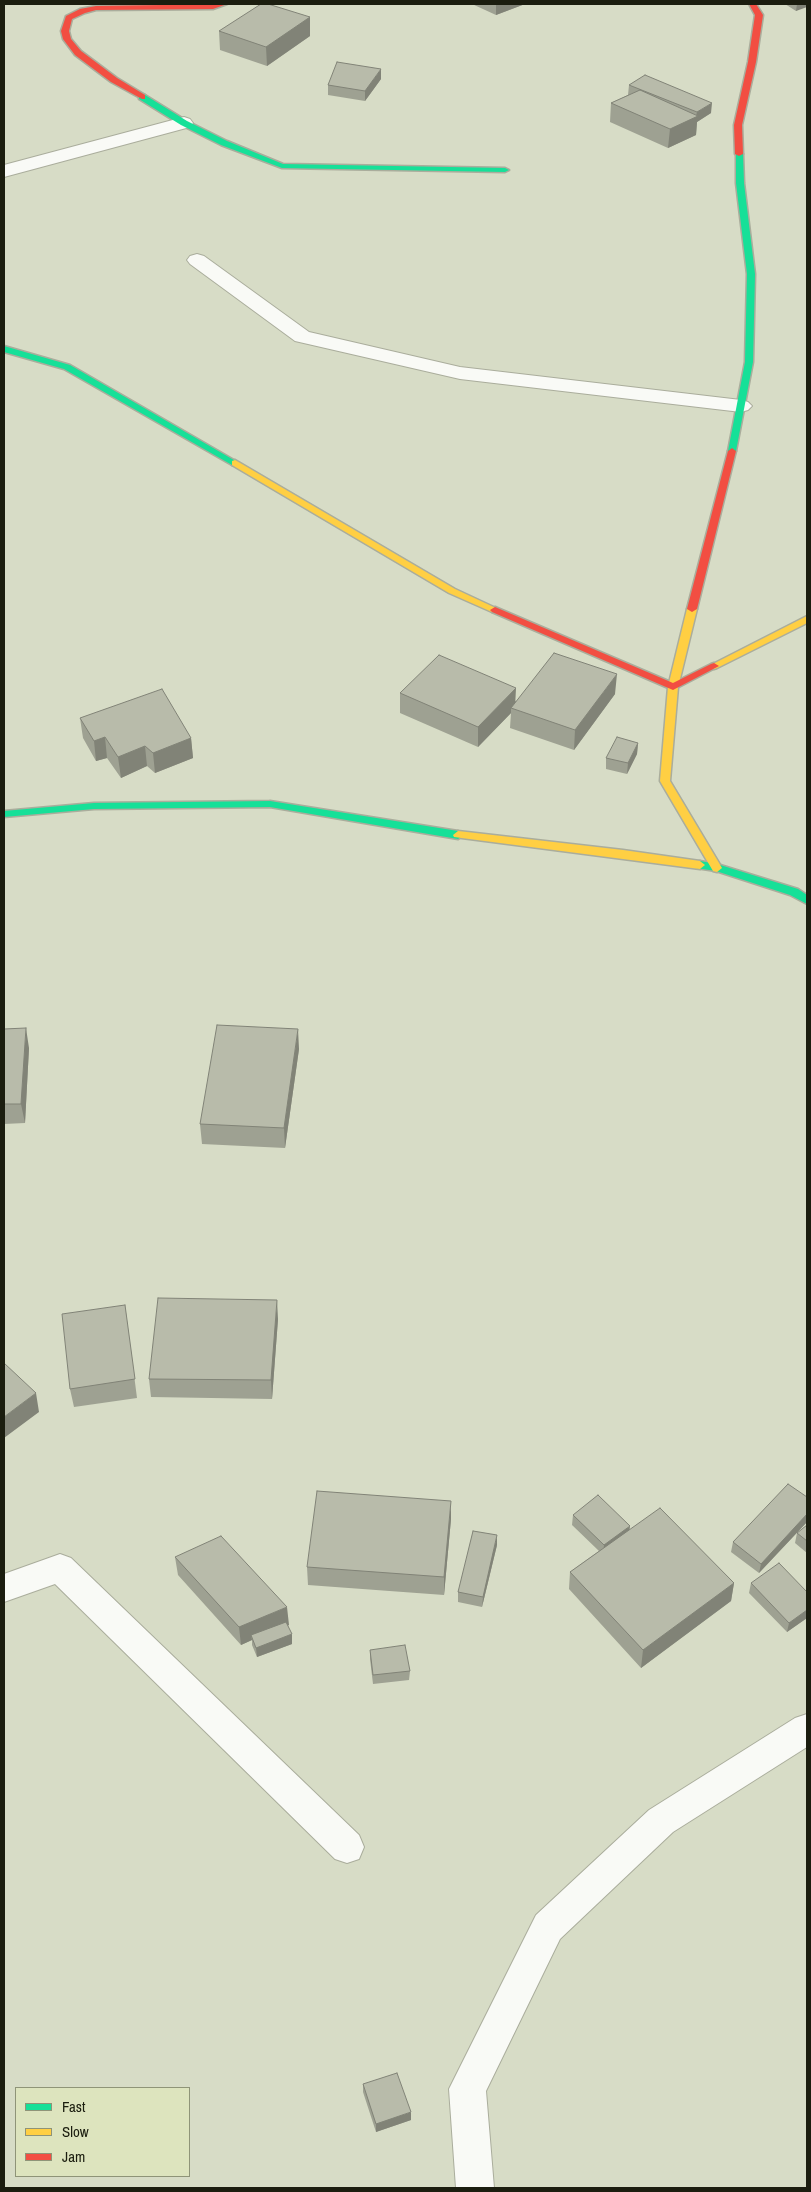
<!DOCTYPE html>
<style>
body{margin:0}
#map{position:relative;width:811px;height:2192px;overflow:hidden;background:#d7dcc6;font-family:"Archivo Narrow",sans-serif}
canvas{display:block}
.frame{position:absolute;inset:0;border:5px solid #1b1d0f;pointer-events:none}
.legend{position:absolute;left:15px;top:2087px;width:175px;height:90px;box-sizing:border-box;background:#dde4be;border:1px solid #8f9478;margin:0;padding:6px 9px;list-style:none;font-size:15px;color:#1b1d0f}
.legend li{display:flex;align-items:center;gap:10px;height:25px}
.legend b{width:25px;border:1px solid #8f9478}
</style>
<div id="map">
<canvas width="811" height="2192"></canvas>
<div class="frame"></div>
<ul class="legend">
<li><b style="height:6px;background:#16e098"></b>Fast</li>
<li><b style="height:6px;background:#ffcf43"></b>Slow</li>
<li><b style="height:6px;background:#f24e42"></b>Jam</li>
</ul>
</div>
<script>
const g = document.querySelector('canvas').getContext('2d');
g.lineJoin = 'round';
const shape = rows => new Path2D(rows.map(r => 'M' + r).join(''));
function stroke(path, color, width, dash) { g.strokeStyle = color; g.lineWidth = width; g.lineCap = dash ? 'butt' : 'round'; g.setLineDash(dash || []); g.stroke(path); }
function paint(path, color) { g.fillStyle = color; g.fill(path, 'evenodd'); }
const street = shape([
 [184,117,190,119,193,123,190,127,4,177,4,165,184,117],
 [197,254,204,256,309,332,460,367,741,400,748,402,752,406,748,410,741,412,460,379,295,341,190,264,187,260,190,256,197,254],
 [60,1554,71,1558,359,1835,364,1847,359,1859,347,1863,335,1859,55,1584,4,1602,4,1574,60,1554],
 [807,1714,807,1747,673,1832,560,1939,486,2091,494,2188,456,2188,449,2089,536,1915,649,1810,795,1718,807,1714]
]);
const fast = shape([
 [139,95,145,95,187,121,227,141,283,164,505,168,509,170,505,172,282,168,221,145,181,125,139,99,139,95],
 [736,152,743,154,744,183,755,274,753,362,736,451,732,454,728,451,745,362,747,274,736,183,736,152],
 [4,346,70,365,239,463,238,465,232,465,64,369,4,352,4,346],
 [270,801,458,831,463,835,458,839,270,807,94,809,4,817,4,811,94,803,270,801],
 [700,861,717,864,798,889,807,895,807,904,790,895,716,871,696,868,695,865,696,862,700,861]
]);
const slow = shape([
 [235,460,455,589,500,610,498,612,492,612,449,593,232,465,232,461,235,460],
 [692,606,697,609,678,687,670,781,722,868,717,872,713,871,660,781,668,687,687,609,692,606],
 [807,616,807,623,717,668,714,669,709,666,807,616],
 [458,831,623,850,700,861,705,865,700,869,454,837,453,835,458,831]
]);
const jam = shape([
 [227,4,213,9,96,10,85,13,72,19,69,31,71,39,81,51,117,78,145,95,145,99,142,99,111,82,75,55,63,39,61,31,66,16,80,9,96,6,227,4],
 [749,4,756,4,763,15,756,62,742,125,743,154,739,156,735,154,734,125,748,62,755,15,749,4],
 [732,448,736,451,697,609,692,612,687,609,728,451,732,448],
 [495,607,673,683,711,664,714,663,719,666,673,690,492,612,490,610,495,607]
]);
const wall = shape([
 [472,4,525,4,496,15],
 [785,4,807,4,796,11],
 [310,17,310,36,267,66,220,50,219,31],
 [381,79,365,101,328,95,328,85],
 [629,85,711,113,697,122,696,135,668,148,610,122,611,103,628,95],
 [400,693,516,701,615,694,574,750,510,728,511,713,478,747,400,713],
 [80,718,191,738,193,758,155,773,147,766,121,778,107,758,96,761,83,738],
 [638,743,637,754,627,774,606,769,606,758],
 [4,1029,29,1048,25,1123,4,1124],
 [299,1049,285,1148,202,1144,200,1124],
 [125,1305,137,1398,74,1407,70,1389],
 [278,1319,272,1399,151,1397,149,1379],
 [807,1497,807,1522,759,1573,731,1552,733,1542],
 [573,1515,629,1530,734,1583,731,1601,641,1668,569,1589,570,1572,599,1551,572,1525],
 [451,1519,444,1595,308,1585,307,1567],
 [807,1525,807,1553,795,1543,797,1533],
 [497,1545,482,1607,458,1602,458,1592],
 [175,1557,289,1625,288,1625,292,1644,257,1657,252,1645,252,1640,241,1645,178,1575],
 [751,1583,807,1592,807,1618,787,1632,749,1593],
 [370,1650,410,1671,409,1680,373,1684,370,1659],
 [363,2084,411,2120,376,2132,363,2092]
]);
const shadedWall = shape([
 [496,4,525,4,496,15],
 [797,4,807,4,807,7,796,11],
 [310,17,310,36,267,66,266,47],
 [381,69,381,79,365,101,365,91],
 [712,103,711,113,697,122,696,135,668,148,670,129,696,116,697,112],
 [617,674,615,694,574,750,575,730],
 [516,688,515,708,511,708,511,713,478,747,478,727],
 [105,737,107,758,96,761,94,741],
 [191,738,193,758,155,773,153,753],
 [638,743,637,754,627,774,628,763],
 [145,746,147,766,121,778,118,757],
 [26,1028,29,1048,25,1123,21,1104],
 [298,1029,299,1049,285,1148,284,1128],
 [277,1300,278,1319,272,1399,271,1380],
 [36,1393,39,1412,4,1438,4,1417],
 [451,1501,451,1519,444,1595,444,1577],
 [807,1514,807,1522,759,1573,761,1564],
 [630,1526,629,1536,603,1555,604,1545],
 [497,1535,497,1545,482,1607,483,1597],
 [734,1583,731,1601,641,1668,643,1650],
 [287,1607,289,1625,253,1640,251,1635,252,1640,241,1645,239,1627],
 [807,1610,807,1618,787,1632,789,1623],
 [292,1634,292,1644,257,1657,256,1648],
 [411,2112,411,2120,376,2132,376,2124]
]);
const building = shape([
 [261,4,268,4,310,17,266,47,219,31,261,4],
 [337,62,381,69,365,91,328,85,337,62],
 [645,75,712,103,697,112,629,85,645,75],
 [640,90,698,116,670,129,611,103,640,90],
 [554,653,617,674,575,730,511,708,554,653],
 [439,655,516,688,478,727,400,693,439,655],
 [162,689,191,738,153,753,145,746,118,757,105,737,94,741,80,718,162,689],
 [617,737,638,743,628,763,606,758,617,737],
 [217,1025,298,1029,284,1128,200,1124,217,1025],
 [26,1028,21,1104,4,1104,4,1029,26,1028],
 [158,1298,277,1300,271,1380,149,1379,158,1298],
 [125,1305,135,1379,70,1389,62,1314,125,1305],
 [4,1363,36,1393,4,1417,4,1363],
 [788,1484,807,1497,807,1514,761,1564,733,1542,788,1484],
 [317,1491,451,1501,444,1577,307,1567,317,1491],
 [598,1495,630,1526,604,1545,573,1515,598,1495],
 [660,1508,734,1583,643,1650,570,1572,660,1508],
 [807,1525,807,1541,797,1533,807,1525],
 [473,1531,497,1535,483,1597,458,1592,473,1531],
 [221,1536,287,1607,239,1627,175,1557,221,1536],
 [779,1563,807,1592,807,1610,789,1623,751,1583,779,1563],
 [286,1622,292,1634,256,1648,251,1635,286,1622],
 [405,1645,410,1671,373,1675,370,1650,405,1645],
 [397,2073,411,2112,376,2124,363,2084,397,2073]
]);
stroke(street, '#aaad9c', 2);
stroke(fast, '#aaad9c', 3);
stroke(slow, '#aaad9c', 3);
stroke(jam, '#aaad9c', 3);
paint(street, '#f9faf6');
paint(fast, '#16e098');
paint(slow, '#ffcf43');
paint(jam, '#f24e42');
paint(wall, '#9ea192');
paint(shadedWall, '#818377');
paint(building, '#b8bbaa');
stroke(building, '#818377', 1);
</script>
